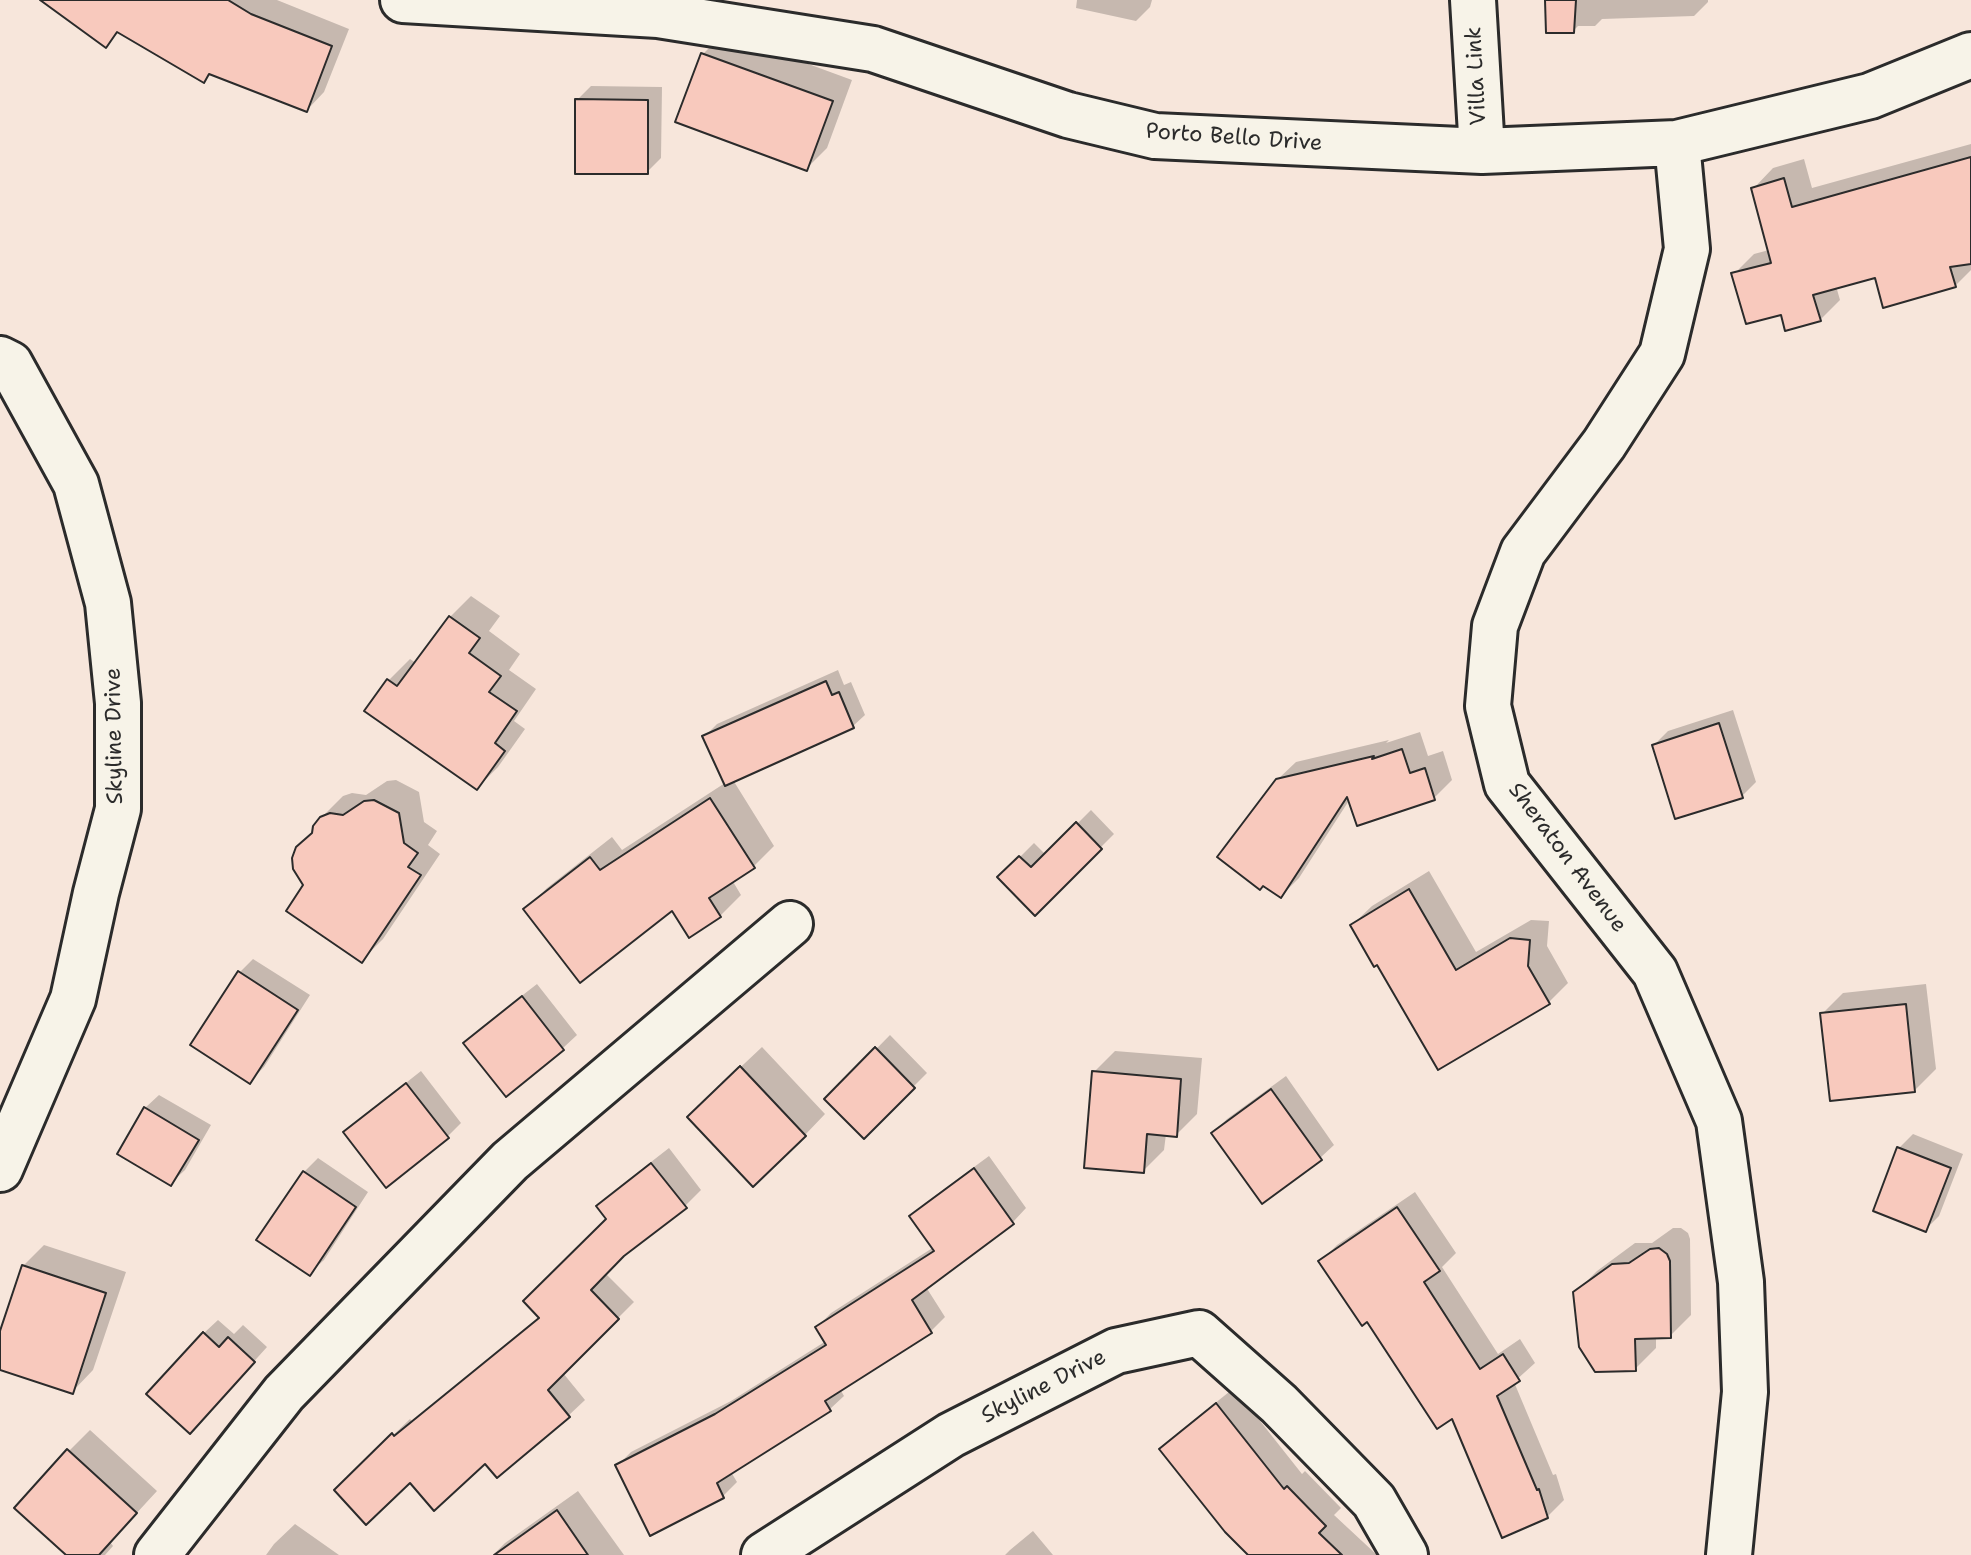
<!DOCTYPE html>
<html>
<head>
<meta charset="utf-8">
<style>
	body { margin:0 }
	canvas { display:block; background:#f7e6db }
</style>
</head>
<body>
<canvas width="1971" height="1555"></canvas>
<script>
const c = document.querySelector('canvas').getContext('2d');
c.lineJoin = 'round';
function fill(path, color) { c.fillStyle = color; c.fill(path, 'evenodd'); }
const toPath = rows => new Path2D(rows.map(r => 'M' + r).join(''));
function trace(path, color, width, dash) { c.strokeStyle = color; c.lineWidth = width; c.lineCap = dash ? 'butt' : 'round'; c.setLineDash(dash || []); c.stroke(path); }
function label(font, color, halo, rows, align = 'center') {
  c.font = font + ' "Shantell Sans",sans-serif'; c.lineWidth = 8; c.setLineDash([]); c.textBaseline = 'middle'; c.strokeStyle = halo; c.fillStyle = color; for (const [text, x, y, turn = 0] of rows) {
    c.save(); c.translate(x, y); c.rotate((+turn || 0) * Math.PI / 180); c.textAlign = isNaN(turn) ? turn : align; if (halo) c.strokeText(text, 0, 0); c.fillText(text, 0, 0); c.restore();
  }
}
fill(toPath([
	[44,0,277,0,349,29,324,92,307,110,211,73,204,80,120,31,106,45],
	[1077,0,1152,0,1150,7,1136,21,1076,8],
	[1547,0,1708,0,1708,2,1694,16,1602,19,1595,26,1578,26,1573,31],
	[724,33,852,80,827,148,806,169,678,121,703,54],
	[591,86,662,87,661,158,647,172,577,100],
	[1971,144,1971,270,1955,286,1876,275,1836,286,1840,300,1820,320,1782,312,1734,274,1754,254,1769,250,1753,189,1773,168,1804,159,1812,188],
	[471,596,500,616,489,631,520,654,509,670,536,689,514,721,525,729,498,767,477,788,367,711,389,680,410,659,416,663,450,617],
	[838,670,844,685,851,682,865,715,853,726,733,780,774,846,753,867,732,880,741,895,720,916,673,908,526,909,547,888,612,837,622,850,725,783,705,736,717,724],
	[1733,710,1756,782,1742,796,1654,745,1668,731],
	[1420,732,1428,756,1443,751,1452,780,1434,798,1350,799,1299,878,1281,896,1277,780,1296,762,1389,740,1386,743],
	[396,780,419,792,424,822,437,831,428,845,440,854,383,939,362,960,306,885,314,832,321,818,343,796,352,793,366,795,387,781],
	[1091,810,1114,834,1035,913,1000,877,1034,843,1046,855],
	[1429,871,1476,952,1531,920,1549,921,1547,946,1568,983,1549,1002,1439,1067,1378,963,1352,925,1372,906],
	[253,959,310,995,264,1067,250,1081,239,973],
	[537,984,577,1035,563,1048,466,1043,479,1029],
	[1926,984,1936,1069,1915,1090,1822,1014,1843,993],
	[890,1035,927,1073,864,1136,827,1099],
	[762,1047,825,1114,805,1135,710,1096],
	[1115,1051,1202,1058,1197,1114,1176,1135,1166,1134,1164,1150,1143,1171,1094,1072],
	[421,1071,461,1123,447,1137,346,1132,360,1119],
	[1286,1076,1334,1145,1320,1158,1213,1133,1227,1119],
	[159,1095,211,1125,185,1170,171,1183,145,1108],
	[1913,1134,1963,1154,1939,1216,1926,1229,1899,1148],
	[669,1148,701,1190,685,1206,623,1255,605,1273,634,1302,563,1373,585,1400,568,1416,486,1461,410,1480,336,1490,410,1419,412,1421,540,1316,609,1219,599,1206,615,1190],
	[989,1156,1026,1208,1013,1222,926,1287,945,1317,931,1331,840,1389,844,1396,830,1409,731,1472,737,1482,723,1496,617,1466,631,1452,731,1401,826,1341,817,1327,831,1313,934,1247,912,1217,925,1203],
	[318,1158,368,1192,324,1260,310,1273,259,1239,304,1172],
	[1415,1192,1456,1253,1442,1267,1498,1354,1520,1339,1535,1363,1514,1382,1553,1475,1556,1474,1564,1500,1547,1517,1453,1416,1368,1319,1321,1261,1337,1245],
	[1673,1228,1681,1228,1688,1233,1690,1239,1691,1315,1670,1336,1656,1336,1656,1348,1635,1369,1575,1293,1597,1271,1635,1243,1652,1243],
	[44,1245,126,1272,93,1370,72,1392,0,1368,0,1337,23,1266],
	[218,1320,234,1334,243,1325,267,1347,203,1418,204,1333],
	[1234,1388,1302,1474,1305,1471,1341,1508,1334,1515,1377,1555,1250,1555,1162,1449,1179,1432],
	[90,1430,157,1491,110,1542,113,1546,105,1555,64,1555,66,1553,69,1451],
	[578,1491,624,1555,493,1555,505,1543],
	[295,1524,339,1555,266,1555,274,1544],
	[1033,1531,1053,1555,1005,1555,1010,1550]
]), '#0003');
const building = toPath([
	[40,0,228,0,251,14,332,46,307,112,209,74,204,83,117,32,106,48,40,0],
	[1545,0,1576,0,1574,33,1546,33,1545,0],
	[701,53,833,101,807,171,675,122,701,53],
	[575,99,648,100,648,174,575,174,575,99],
	[1971,157,1971,264,1950,267,1956,287,1883,308,1875,278,1813,295,1821,321,1785,331,1781,315,1746,324,1731,273,1771,263,1751,188,1784,178,1792,207,1971,157],
	[449,616,480,638,469,653,501,676,489,692,517,711,495,743,505,751,477,790,364,711,387,679,397,686,449,616],
	[826,681,832,695,839,692,854,728,725,786,702,736,826,681],
	[1719,723,1743,798,1675,819,1652,745,1719,723],
	[1402,749,1410,773,1425,768,1435,800,1357,826,1347,797,1281,898,1263,886,1260,890,1217,857,1276,779,1374,756,1372,759,1402,749],
	[710,798,755,868,709,898,721,917,689,938,672,911,580,983,523,909,590,857,600,870,710,798],
	[374,800,399,813,404,843,418,853,408,867,421,875,362,963,286,911,303,885,293,869,292,858,296,847,312,833,313,826,320,817,330,813,343,815,364,801,374,800],
	[1076,822,1102,849,1035,916,997,877,1019,856,1031,867,1076,822],
	[1409,889,1456,970,1510,938,1530,940,1528,966,1550,1004,1438,1070,1377,965,1374,967,1350,925,1409,889],
	[238,971,298,1010,250,1084,190,1045,238,971],
	[522,996,564,1050,506,1097,463,1043,522,996],
	[1906,1004,1915,1092,1830,1101,1820,1013,1906,1004],
	[875,1047,915,1088,864,1139,824,1099,875,1047],
	[740,1066,806,1136,753,1187,687,1117,740,1066],
	[1092,1071,1181,1079,1177,1137,1147,1134,1144,1173,1084,1168,1092,1071],
	[406,1083,449,1138,386,1188,343,1132,406,1083],
	[1271,1089,1322,1160,1262,1204,1211,1133,1271,1089],
	[144,1107,199,1140,171,1186,117,1154,144,1107],
	[1897,1147,1951,1168,1926,1232,1873,1211,1897,1147],
	[651,1163,687,1208,624,1256,591,1290,619,1319,548,1390,570,1417,497,1478,485,1464,434,1511,410,1483,366,1525,334,1490,392,1433,394,1436,539,1318,523,1301,606,1219,596,1206,651,1163],
	[974,1168,1014,1224,912,1300,932,1333,825,1401,831,1411,717,1483,724,1498,650,1536,615,1465,715,1414,826,1345,815,1327,934,1251,909,1216,974,1168],
	[303,1171,356,1207,310,1276,256,1240,303,1171],
	[1397,1207,1440,1271,1424,1282,1480,1369,1503,1354,1520,1381,1497,1396,1537,1490,1539,1489,1548,1518,1502,1538,1452,1419,1437,1429,1367,1322,1362,1326,1318,1261,1397,1207],
	[1659,1248,1667,1254,1670,1261,1671,1338,1635,1339,1636,1371,1595,1372,1579,1347,1573,1292,1612,1264,1629,1263,1650,1249,1659,1248],
	[22,1265,106,1293,73,1394,0,1370,0,1331,22,1265],
	[203,1332,219,1347,228,1337,255,1362,190,1434,146,1394,203,1332],
	[1216,1403,1284,1489,1287,1486,1326,1526,1319,1533,1342,1555,1248,1555,1225,1532,1159,1449,1216,1403],
	[67,1449,137,1513,99,1555,66,1555,14,1508,67,1449],
	[557,1510,588,1555,494,1555,557,1510]
]);
fill(building, '#f8c9bd');
trace(building, '#2b2b2b', 2);
const minor = toPath([
	[403,0,658,15,873,49,1068,115,1155,136,1482,151,1677,143,1870,96,1971,55],
	[1473,0,1482,151],
	[1677,143,1687,249,1662,354,1604,444,1523,552,1495,626,1488,706,1507,784,1655,972,1719,1121,1741,1282,1745,1392,1729,1555],
	[0,359,10,364,76,484,108,603,118,703,118,809,96,893,73,999,0,1169],
	[157,1555,284,1393,510,1161,790,924],
	[764,1555,951,1435,1116,1351,1199,1333,1279,1404,1374,1501,1405,1555]
]);
trace(minor, '#2b2b2b', 50);
trace(minor, '#f7f3e8', 44);
label('22px', '#2b2b2b', '#f7f3e8', [
	["Villa Link",1477,76,-93],
	["Porto Bello Drive",1234,138,4],
	["Skyline Drive",115,736,-91],
	["Sheraton Avenue",1567,858,53],
	["Skyline Drive",1044,1387,-27]
]);
</script>
</body>
</html>
